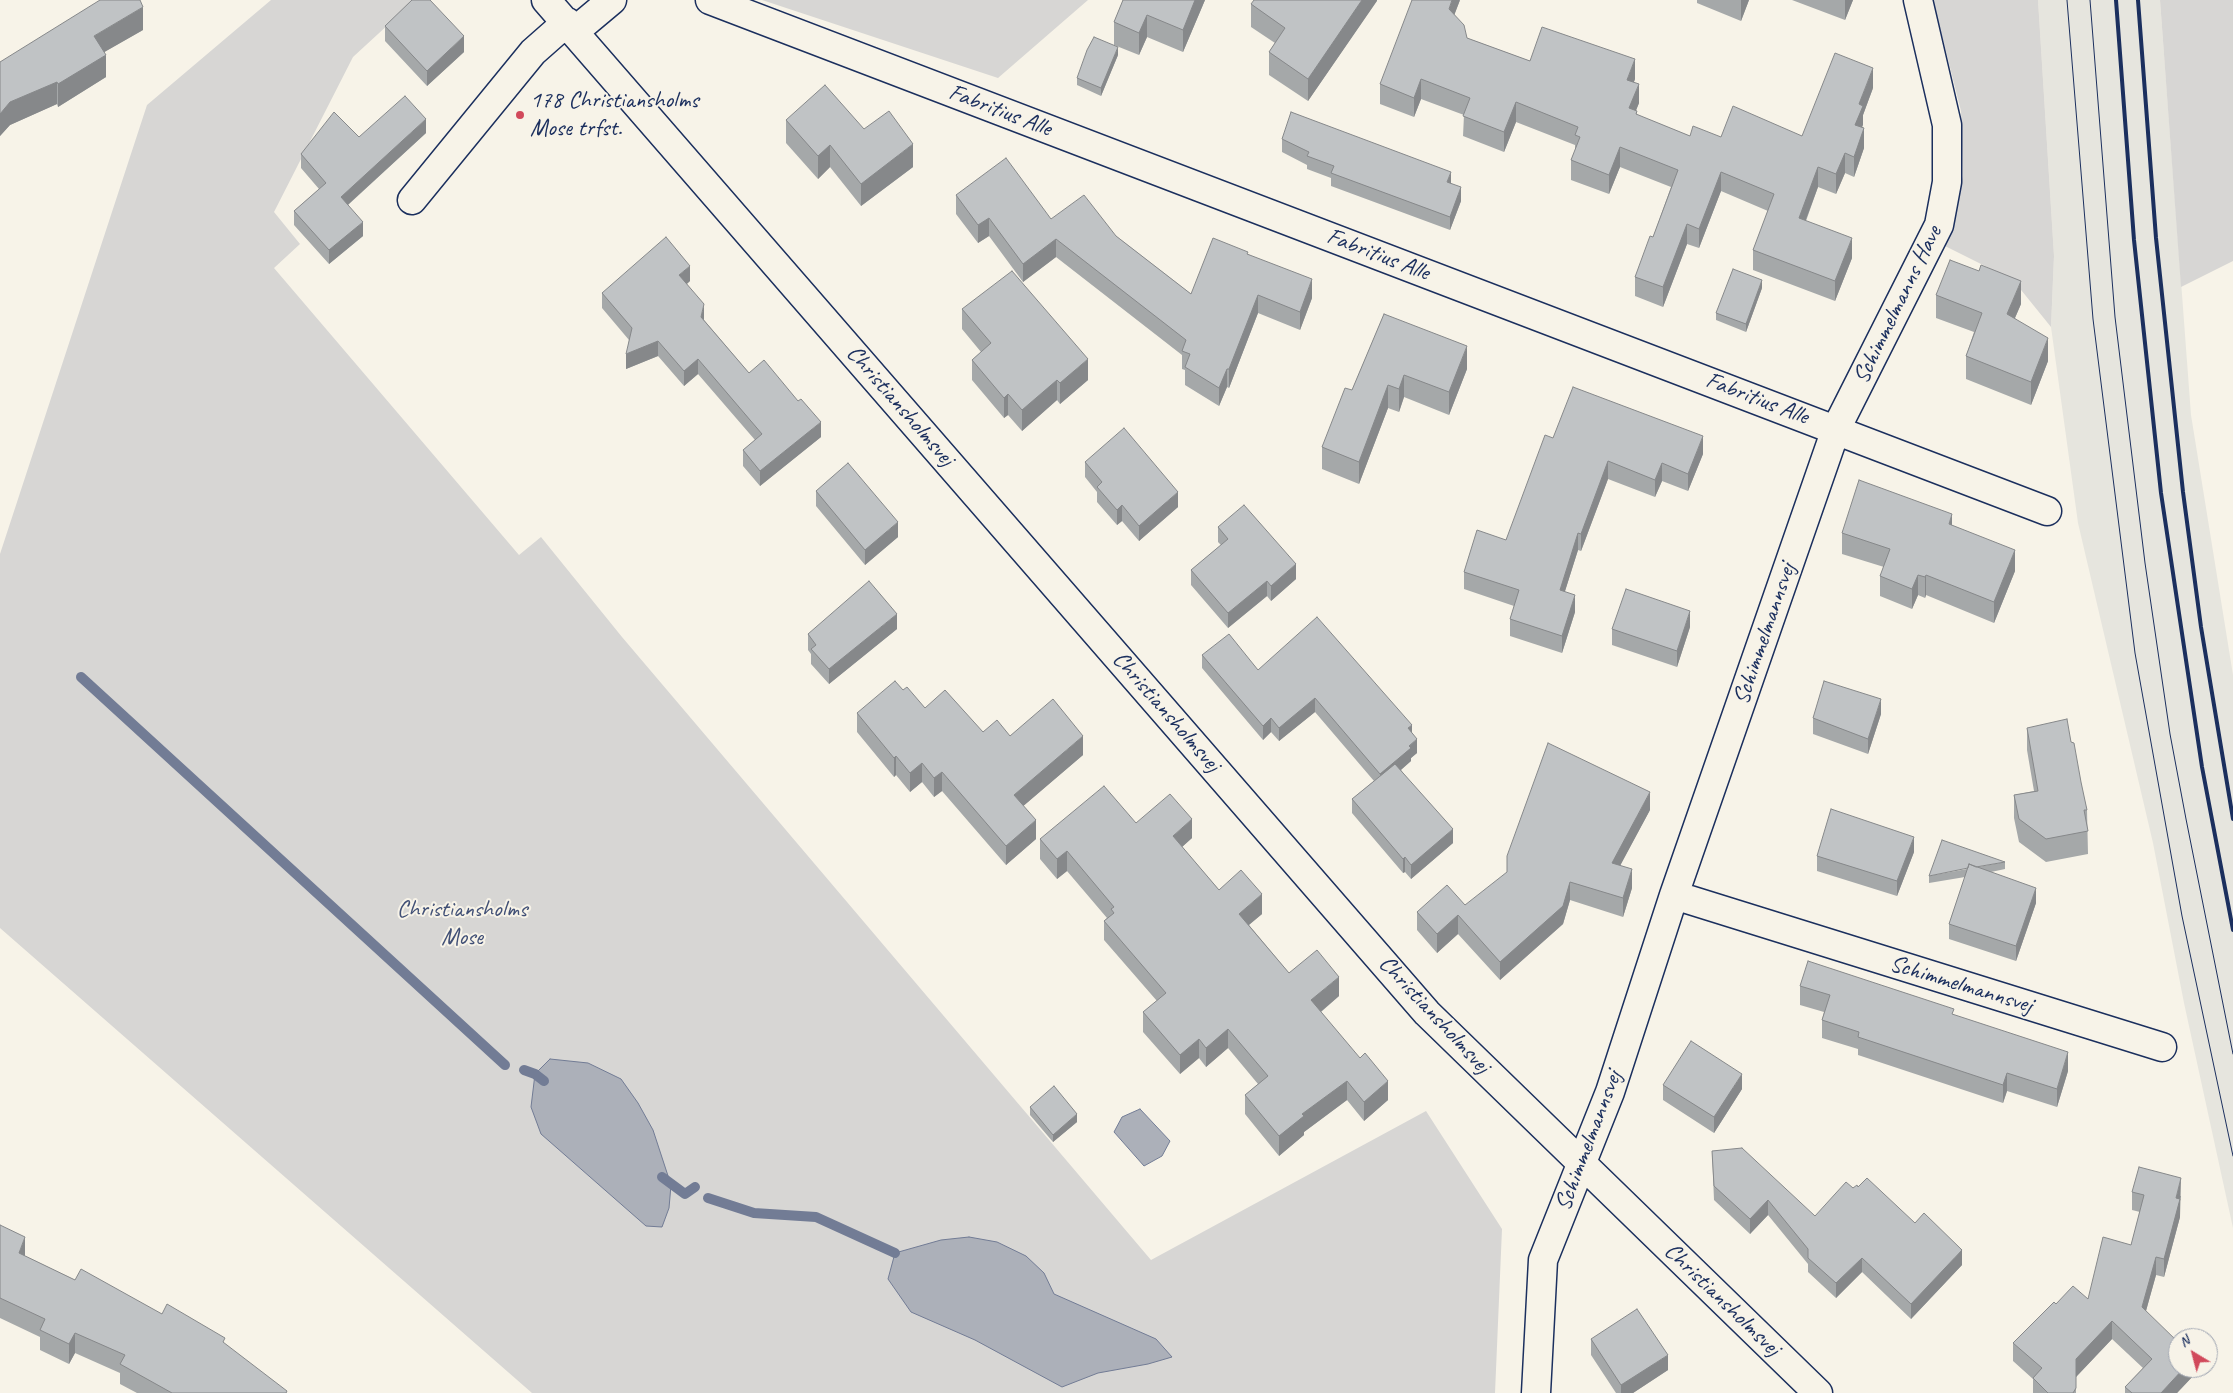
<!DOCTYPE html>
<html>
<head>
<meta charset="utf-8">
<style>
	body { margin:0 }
	#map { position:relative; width:2233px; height:1393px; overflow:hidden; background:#f7f3e8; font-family:Caveat,sans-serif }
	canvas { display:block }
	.north { position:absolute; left:2168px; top:1328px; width:50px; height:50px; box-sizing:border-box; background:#f7f3e8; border:1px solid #9fa5b1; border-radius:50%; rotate:323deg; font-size:14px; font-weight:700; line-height:20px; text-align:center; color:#1b2f5e }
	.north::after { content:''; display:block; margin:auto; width:18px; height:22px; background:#d1495b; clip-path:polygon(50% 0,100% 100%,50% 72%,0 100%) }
</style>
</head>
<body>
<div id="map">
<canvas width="2233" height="1393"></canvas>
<div class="north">N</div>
</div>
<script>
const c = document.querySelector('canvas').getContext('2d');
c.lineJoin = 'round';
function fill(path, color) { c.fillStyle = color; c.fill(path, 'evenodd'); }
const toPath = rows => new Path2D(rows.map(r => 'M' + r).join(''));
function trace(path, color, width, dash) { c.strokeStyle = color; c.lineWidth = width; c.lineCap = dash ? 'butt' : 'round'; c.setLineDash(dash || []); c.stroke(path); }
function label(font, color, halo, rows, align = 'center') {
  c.font = font + ' Caveat,sans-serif'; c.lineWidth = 4; c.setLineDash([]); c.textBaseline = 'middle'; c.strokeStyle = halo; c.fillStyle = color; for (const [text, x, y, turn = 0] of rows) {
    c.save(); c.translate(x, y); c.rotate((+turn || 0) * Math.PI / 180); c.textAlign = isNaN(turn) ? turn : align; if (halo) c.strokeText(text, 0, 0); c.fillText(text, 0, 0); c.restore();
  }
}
fill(toPath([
	[2038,0,2160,0,2191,415,2233,675,2233,1228,2184,1003,2153,843,2078,523,2051,327,2054,256]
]), '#e6e5de');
fill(toPath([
	[271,0,415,0,353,57,274,212,300,244,274,268,519,555,541,537,622,637,1151,1260,1426,1111,1502,1229,1495,1393,532,1393,0,928,0,554,147,105],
	[762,0,1088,0,998,78],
	[1933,0,2038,0,2054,256,2051,327,2013,280,1943,245,1963,176,1961,111],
	[2160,0,2233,0,2233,261,2181,287]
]), '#d7d6d4');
const water = toPath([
	[550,1059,588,1063,621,1079,638,1103,653,1130,671,1185,669,1208,662,1227,646,1226,541,1134,531,1107,535,1074,550,1059],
	[1140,1109,1170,1141,1162,1156,1144,1166,1114,1132,1122,1117,1140,1109],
	[969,1237,997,1242,1026,1256,1044,1273,1054,1294,1156,1339,1172,1357,1148,1364,1098,1373,1062,1387,975,1340,911,1312,888,1279,895,1253,941,1240,969,1237]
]);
fill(water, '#acb0b9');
trace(water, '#727c95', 1);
trace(toPath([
	[81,677,505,1065],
	[524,1070,535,1074,544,1081],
	[662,1177,685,1194,695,1187],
	[708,1198,754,1213,816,1217,895,1253]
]), '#727c95', 10);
const minor = toPath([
	[546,0,1427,1013,1818,1393],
	[710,0,2047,511],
	[575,31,612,0],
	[412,200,533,52,567,22],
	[1674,895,2162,1047],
	[1536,1393,1543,1260,1610,1092,1674,895,1836,429,1939,225,1947,182,1947,125,1918,0]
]);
trace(minor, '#1b2f5e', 31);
trace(minor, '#f7f3e8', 28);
trace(toPath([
	[2067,0,2093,319,2135,653,2182,916,2233,1156],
	[2090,0,2115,317,2145,563,2170,734,2186,819,2233,1054]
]), '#1b2f5e', 1);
trace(toPath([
	[2116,0,2134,240,2161,493,2202,767,2233,930],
	[2138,0,2156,238,2183,492,2201,627,2233,819]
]), '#1b2f5e', 4);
fill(toPath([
	[1123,0,1205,0,1183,52,1147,37,1139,55,1114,45,1114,22],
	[1377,0,1308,101,1269,75,1269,52,1275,43,1251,27,1251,4],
	[1460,0,1454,15,1467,38,1530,61,1635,79,1634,82,1639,103,1636,110,1637,115,1690,136,1721,137,1802,136,1873,88,1863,115,1862,127,1864,148,1854,177,1845,173,1836,194,1818,187,1806,221,1852,258,1835,301,1753,270,1753,250,1768,211,1721,191,1699,248,1687,244,1663,307,1635,296,1635,277,1653,237,1671,187,1620,167,1609,194,1571,180,1571,160,1575,151,1575,145,1516,122,1504,152,1463,136,1464,115,1421,99,1414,117,1380,104,1380,84],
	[1697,0,1749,0,1741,21,1697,3],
	[1792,0,1853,0,1845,20],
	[385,26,464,52,427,86,385,41],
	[143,30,104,52,106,77,58,107,57,104,10,125,0,136,0,62],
	[1118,55,1101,96,1077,85,1077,78],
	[786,120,864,129,913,167,861,206,830,167,818,179,786,143],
	[426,133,348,205,363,236,329,264,294,225,294,211,319,189,301,168,301,154,359,137],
	[1282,139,1451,183,1461,201,1450,230,1331,186,1331,178,1307,169,1307,165,1282,152],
	[956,195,1116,236,1191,294,1248,254,1312,298,1300,330,1258,313,1229,388,1227,387,1219,406,1185,385,1185,370,1182,369,1182,355,1056,257,1023,282,989,236,978,243,956,214],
	[690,281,687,284,704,320,749,373,821,437,760,486,743,466,743,450,755,440,698,374,684,386,658,356,626,369,629,340,602,308,602,293],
	[1762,288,1746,332,1716,320,1716,313],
	[1936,295,2021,304,2015,318,2048,361,2031,405,1966,379,1966,356,1974,332,1936,318],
	[962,309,1088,380,1060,404,1057,400,1022,431,1008,415,1004,418,972,380,972,360,981,352,962,329],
	[1384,314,1467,369,1449,415,1404,397,1399,412,1388,408,1359,484,1322,469,1322,447,1352,390],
	[1553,438,1703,454,1688,491,1662,481,1655,497,1608,479,1581,551,1578,550,1565,591,1575,612,1562,653,1510,636,1510,619,1514,606,1464,589,1464,572,1506,540],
	[1085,462,1178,507,1139,541,1122,521,1117,525,1097,502,1097,492,1085,477],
	[816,491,898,537,865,565,816,506],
	[1952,525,2015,571,1994,623,1926,595,1925,598,1918,595,1912,609,1880,596,1880,576,1884,567,1842,554,1842,533],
	[1218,527,1296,579,1271,601,1267,596,1228,628,1191,585,1191,570,1221,545,1218,542],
	[1690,627,1677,667,1612,645,1612,629],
	[897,629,829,684,811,664,811,654,808,650,808,634],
	[1202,655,1258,670,1412,733,1417,753,1411,758,1411,761,1401,770,1453,843,1411,879,1405,872,1403,873,1352,813,1352,799,1374,781,1315,712,1279,741,1271,732,1263,740,1202,668],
	[903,690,925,708,983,732,1083,755,1023,806,1036,839,1006,865,942,791,934,797,922,782,910,792,896,775,894,777,857,732,857,713],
	[1881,714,1868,754,1813,734,1813,718],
	[2027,728,2071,742,2087,810,2088,854,2046,862,2019,842,2014,818,2014,795,2034,791,2027,750],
	[1650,810,1620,865,1632,888,1623,917,1570,900,1563,924,1500,980,1458,934,1437,953,1417,930,1417,912,1465,905],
	[1136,823,1192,838,1182,847,1219,890,1262,914,1249,925,1289,973,1339,996,1321,1012,1388,1100,1364,1121,1347,1100,1304,1132,1304,1135,1279,1156,1245,1114,1245,1095,1258,1084,1228,1048,1206,1067,1199,1058,1180,1074,1143,1032,1143,1012,1157,1001,1104,940,1104,921,1107,918,1067,871,1057,879,1040,859,1040,839],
	[1914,852,1897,896,1817,871,1817,856],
	[2005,862,2005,869,1991,872,2036,903,2016,961,1949,939,1949,924,1965,877,1929,883,1929,876],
	[1800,986,1954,1015,2068,1071,2057,1107,2007,1091,2003,1103,1858,1055,1858,1049,1822,1038,1822,1020,1824,1012,1800,1005],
	[1663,1085,1742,1089,1714,1133,1663,1100],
	[1030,1107,1077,1122,1053,1142,1030,1115],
	[1712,1151,1815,1216,1853,1188,1858,1187,1915,1223,1962,1265,1911,1319,1862,1272,1836,1298,1808,1272,1808,1264,1768,1215,1750,1234,1714,1200],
	[2132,1192,2181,1196,2180,1201,2180,1217,2164,1277,2156,1275,2146,1311,2194,1368,2194,1375,2177,1393,2125,1393,2125,1387,2143,1368,2112,1339,2076,1377,2076,1393,2033,1393,2033,1379,2013,1361,2013,1343,2056,1304,2088,1299,2131,1245,2140,1212,2132,1210],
	[0,1225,25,1256,75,1280,162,1314,225,1344,287,1393,137,1393,120,1384,120,1373,75,1353,69,1364,40,1350,40,1337,0,1318],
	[1591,1339,1668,1370,1633,1393,1616,1393,1591,1355]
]), '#a5a8a9');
fill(toPath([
	[1195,0,1205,0,1183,52,1183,30],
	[1362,0,1377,0,1377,1,1308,101,1308,79],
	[1452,0,1460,0,1449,29,1449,9],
	[1741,0,1749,0,1741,21],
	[1845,0,1853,0,1845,20],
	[143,7,143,30,94,58,94,36],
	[1147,15,1147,37,1139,55,1139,33],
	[464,36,464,52,427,86,427,71],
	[1118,47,1118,55,1101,96,1101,88],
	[106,55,106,77,58,107,58,84],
	[1635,59,1635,79,1627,99,1627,80],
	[1873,68,1873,88,1863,115,1863,125,1855,145,1855,125,1859,104],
	[1421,79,1421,99,1414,117,1414,98],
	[57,82,57,104,10,125,0,136,0,114,10,102],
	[1639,84,1639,103,1629,128,1629,108],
	[1516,102,1516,122,1504,152,1504,132],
	[426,119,426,133,341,211,341,197],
	[1864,128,1864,148,1854,177,1854,157],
	[913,144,913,167,861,206,861,184],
	[830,145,830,167,818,179,818,156],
	[1620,147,1620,167,1609,194,1609,175],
	[1845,153,1845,173,1836,194,1836,174],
	[1818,167,1818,187,1799,238,1799,218],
	[1451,172,1451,186,1447,182],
	[1721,172,1721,191,1699,248,1699,229],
	[1461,187,1461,201,1450,230,1450,217],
	[989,218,989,236,978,243,978,225],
	[363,222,363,236,329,264,329,250],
	[1687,224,1687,244,1663,307,1663,287],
	[1852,238,1852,258,1835,301,1835,281],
	[1056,239,1056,257,1023,282,1023,264],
	[690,266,690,281,679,290,679,275],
	[1312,279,1312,298,1300,330,1300,312],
	[1762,280,1762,288,1746,332,1746,324],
	[2021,281,2021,304,2007,336,2007,314],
	[1258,295,1258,313,1229,388,1229,369],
	[704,304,704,319,701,332,701,317],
	[2048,338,2048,361,2031,405,2031,382],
	[658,341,658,356,626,369,626,354],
	[1467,346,1467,369,1449,415,1449,392],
	[698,359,698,374,684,386,684,371],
	[1088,359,1088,380,1060,404,1060,383],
	[1227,369,1227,387,1219,406,1219,388],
	[1404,375,1404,397,1399,412,1399,389],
	[1057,380,1057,400,1022,431,1022,410],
	[1388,385,1388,408,1359,484,1359,462],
	[1008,394,1008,415,1004,418,1004,398],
	[821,422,821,437,760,486,760,471],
	[1703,436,1703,454,1688,491,1688,474],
	[1608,461,1608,479,1581,551,1581,534],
	[1662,463,1662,481,1655,497,1655,480],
	[1178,492,1178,507,1139,541,1139,526],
	[1122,505,1122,521,1117,525,1117,510],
	[1952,514,1952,534,1949,524],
	[898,522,898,537,865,565,865,550],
	[1578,533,1578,550,1560,607,1560,590],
	[2015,550,2015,571,1994,623,1994,602],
	[1296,564,1296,579,1271,601,1271,586],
	[1918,575,1918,595,1912,609,1912,589],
	[1926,575,1926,595,1925,598,1925,577],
	[1267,581,1267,596,1228,628,1228,613],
	[1575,595,1575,612,1562,653,1562,636],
	[1690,611,1690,627,1677,667,1677,651],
	[897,614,897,629,829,684,829,669],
	[1315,698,1315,712,1279,741,1279,728],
	[1881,699,1881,714,1868,754,1868,739],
	[1271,718,1271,732,1263,740,1263,726],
	[1412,725,1412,739,1408,728],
	[1083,736,1083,755,1014,814,1014,795],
	[1417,739,1417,753,1411,758,1411,761,1380,788,1380,774],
	[896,756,896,775,894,777,894,758],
	[922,763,922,782,910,792,910,773],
	[942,772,942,791,934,797,934,778],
	[1650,792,1650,810,1612,881,1612,863],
	[1192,819,1192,838,1173,855,1173,836],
	[1036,820,1036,839,1006,865,1006,846],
	[1453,829,1453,843,1411,879,1411,865],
	[1914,837,1914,852,1897,896,1897,881],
	[1067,851,1067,871,1057,879,1057,859],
	[1405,857,1405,872,1403,873,1403,859],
	[1632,869,1632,888,1623,917,1623,898],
	[1570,882,1570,900,1563,924,1500,980,1500,962],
	[2036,888,2036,903,2016,961,2016,946],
	[1262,894,1262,914,1239,933,1239,914],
	[1458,915,1458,934,1437,953,1437,934],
	[1339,977,1339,996,1311,1020,1311,1000],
	[1228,1029,1228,1048,1206,1067,1206,1048],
	[1199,1039,1199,1058,1180,1074,1180,1055],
	[2068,1052,2068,1071,2057,1107,2057,1089],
	[2007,1073,2007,1091,2003,1103,2003,1085],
	[1742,1074,1742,1089,1714,1133,1714,1117],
	[1347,1081,1347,1100,1304,1132,1304,1135,1279,1156,1279,1136,1302,1114],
	[1388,1081,1388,1100,1364,1121,1364,1102],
	[1077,1114,1077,1122,1053,1142,1053,1135],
	[2181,1178,2180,1217,2164,1277,2164,1259,2176,1198],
	[1768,1200,1768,1215,1750,1234,1750,1219],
	[25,1237,25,1258,19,1253],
	[1962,1250,1962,1265,1911,1319,1911,1304],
	[2156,1257,2156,1275,2142,1325,2142,1307],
	[1862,1258,1862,1272,1836,1298,1836,1283],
	[2112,1321,2112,1339,2076,1377,2076,1359],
	[75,1333,75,1353,69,1364,69,1344],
	[1668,1355,1668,1370,1633,1393,1621,1393,1621,1385],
	[2184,1368,2194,1368,2194,1375,2177,1393,2161,1393]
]), '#86888a');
const building = toPath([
	[100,0,140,0,143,7,94,36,106,55,58,84,57,82,10,102,0,114,0,62,100,0],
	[412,0,430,0,464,36,427,71,385,26,412,0],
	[1123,0,1195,0,1183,30,1147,15,1139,33,1114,22,1123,0],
	[1254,0,1362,0,1308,79,1269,52,1285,28,1251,4,1254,0],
	[1412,0,1452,0,1449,9,1464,25,1467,38,1530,61,1542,27,1635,59,1627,80,1639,84,1629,108,1637,111,1636,114,1690,136,1693,126,1721,137,1733,106,1802,136,1835,53,1873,68,1859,104,1863,106,1855,125,1864,128,1854,157,1845,153,1836,174,1818,167,1799,218,1852,238,1835,281,1753,250,1774,194,1721,172,1699,229,1687,224,1663,287,1635,277,1650,236,1653,237,1678,170,1620,147,1609,175,1571,160,1580,137,1575,135,1578,127,1516,102,1504,132,1463,116,1470,98,1421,79,1414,98,1380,84,1412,0],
	[1094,37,1118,47,1101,88,1077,78,1087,50,1094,37],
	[825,85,864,129,889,111,913,144,861,184,830,145,818,156,786,120,825,85],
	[405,96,426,119,341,197,363,222,329,250,294,211,326,183,301,154,334,112,359,137,405,96],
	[1291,112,1451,172,1447,182,1461,187,1450,217,1331,173,1334,166,1307,156,1309,152,1282,139,1291,112],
	[1006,158,1051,219,1084,195,1116,236,1191,294,1213,238,1248,252,1247,254,1312,279,1300,312,1258,295,1229,369,1227,369,1219,388,1185,367,1190,354,1182,351,1186,340,1056,239,1023,264,989,218,978,225,956,195,1006,158],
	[666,237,690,266,679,275,704,304,701,317,749,373,764,360,798,401,801,399,821,422,760,471,743,450,762,434,698,359,684,371,658,341,626,354,632,328,602,293,666,237],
	[1950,260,1979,271,1981,265,2021,281,2007,314,2048,338,2031,382,1966,356,1982,313,1936,295,1950,260],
	[1733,269,1762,280,1746,324,1716,313,1733,269],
	[1012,271,1088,359,1060,383,1057,380,1022,410,1008,394,1004,398,972,360,991,343,962,309,1012,271],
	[1384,314,1467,346,1449,392,1404,375,1399,389,1388,385,1359,462,1322,447,1345,388,1352,390,1384,314],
	[1573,387,1703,436,1688,474,1662,463,1655,480,1608,461,1581,534,1578,533,1560,590,1575,595,1562,636,1510,619,1519,590,1464,572,1477,530,1506,540,1545,435,1553,438,1573,387],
	[1124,428,1178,492,1139,526,1122,505,1117,510,1097,487,1102,482,1085,462,1124,428],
	[848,463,898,522,865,550,816,491,848,463],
	[1859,480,1952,514,1949,524,2015,550,1994,602,1926,575,1925,577,1918,575,1912,589,1880,576,1890,549,1842,533,1859,480],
	[1244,505,1296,564,1271,586,1267,581,1228,613,1191,570,1228,539,1218,527,1244,505],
	[869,581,897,614,829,669,811,649,816,645,808,634,869,581],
	[1626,589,1690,611,1677,651,1612,629,1626,589],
	[1317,617,1412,725,1408,728,1417,739,1409,746,1411,748,1380,774,1315,698,1279,728,1271,718,1263,726,1202,655,1229,634,1258,670,1317,617],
	[895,681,903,690,907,687,925,708,945,690,983,732,997,720,1010,736,1053,699,1083,736,1014,795,1036,820,1006,846,942,772,934,778,922,763,910,773,896,756,894,758,857,713,895,681],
	[1824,681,1881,699,1868,739,1813,718,1824,681],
	[2067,719,2071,742,2074,743,2081,782,2087,810,2084,810,2088,831,2046,839,2019,819,2014,795,2038,791,2027,728,2067,719],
	[1548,743,1650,792,1612,863,1632,869,1623,898,1570,882,1563,906,1500,962,1458,915,1437,934,1417,912,1447,885,1465,905,1507,872,1507,856,1548,743],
	[1395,764,1453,829,1411,865,1405,857,1403,859,1352,799,1395,764],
	[1104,786,1136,823,1170,794,1192,819,1173,836,1219,890,1241,870,1262,894,1239,914,1289,973,1317,950,1339,977,1311,1000,1360,1058,1365,1053,1388,1081,1364,1102,1347,1081,1302,1114,1304,1116,1279,1136,1245,1095,1268,1076,1228,1029,1206,1048,1199,1039,1180,1055,1143,1012,1166,993,1104,921,1114,913,1111,909,1114,907,1067,851,1057,859,1040,839,1104,786],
	[1831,809,1914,837,1897,881,1817,856,1831,809],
	[1942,840,2005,862,1976,867,1969,864,1968,868,1929,876,1942,840],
	[1969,864,2036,888,2016,946,1949,924,1969,864],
	[1808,961,1954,1009,1952,1014,2068,1052,2057,1089,2007,1073,2003,1085,1858,1037,1859,1032,1822,1020,1830,995,1800,986,1808,961],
	[1691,1041,1742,1074,1714,1117,1663,1085,1691,1041],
	[1054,1086,1077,1114,1053,1135,1030,1107,1054,1086],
	[1742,1148,1815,1216,1846,1182,1853,1188,1857,1185,1858,1187,1867,1178,1915,1223,1924,1213,1962,1250,1911,1304,1862,1258,1836,1283,1808,1258,1808,1249,1768,1200,1750,1219,1714,1186,1712,1151,1742,1148],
	[2139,1167,2181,1178,2176,1198,2180,1199,2164,1259,2156,1257,2142,1307,2178,1342,2178,1368,2184,1368,2161,1393,2132,1393,2125,1387,2152,1359,2112,1321,2076,1359,2076,1388,2073,1393,2048,1393,2033,1378,2042,1368,2013,1343,2054,1302,2056,1304,2073,1286,2088,1299,2103,1237,2131,1245,2144,1195,2132,1192,2139,1167],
	[0,1225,25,1237,19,1253,75,1280,81,1269,162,1314,167,1304,225,1338,223,1342,287,1391,286,1393,172,1393,120,1364,125,1355,75,1333,69,1344,40,1330,45,1319,0,1298,0,1225],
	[1637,1309,1668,1355,1621,1385,1591,1339,1637,1309]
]);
fill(building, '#c0c3c5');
trace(building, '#86888a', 1);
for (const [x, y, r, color] of [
	[520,115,5,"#d1495b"]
]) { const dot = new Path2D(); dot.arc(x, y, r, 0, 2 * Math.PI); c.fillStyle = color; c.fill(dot); trace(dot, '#f7f3e8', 2); }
label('24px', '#1b2f5e', '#f7f3e8', [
	["178 Christiansholms",530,101],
	["Mose trfst.",530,129]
], 'left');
label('24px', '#1b2f5e', '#f7f3e8', [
	["Fabritius Alle",1000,111,21],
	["Fabritius Alle",1378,255,21],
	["Schimmelmanns Have",1898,305,-64],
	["Fabritius Alle",1757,399,21],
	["Christiansholmsvej",900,406,49],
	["Schimmelmannsvej",1765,634,-71],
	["Christiansholmsvej",1166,712,49],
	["Schimmelmannsvej",1961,985,17],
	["Christiansholmsvej",1434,1015,47],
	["Schimmelmannsvej",1589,1141,-69],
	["Christiansholmsvej",1722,1300,44]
]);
label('24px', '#415076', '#f7f3e8', [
	["Christiansholms",462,910],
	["Mose",462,938]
]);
</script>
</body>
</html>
